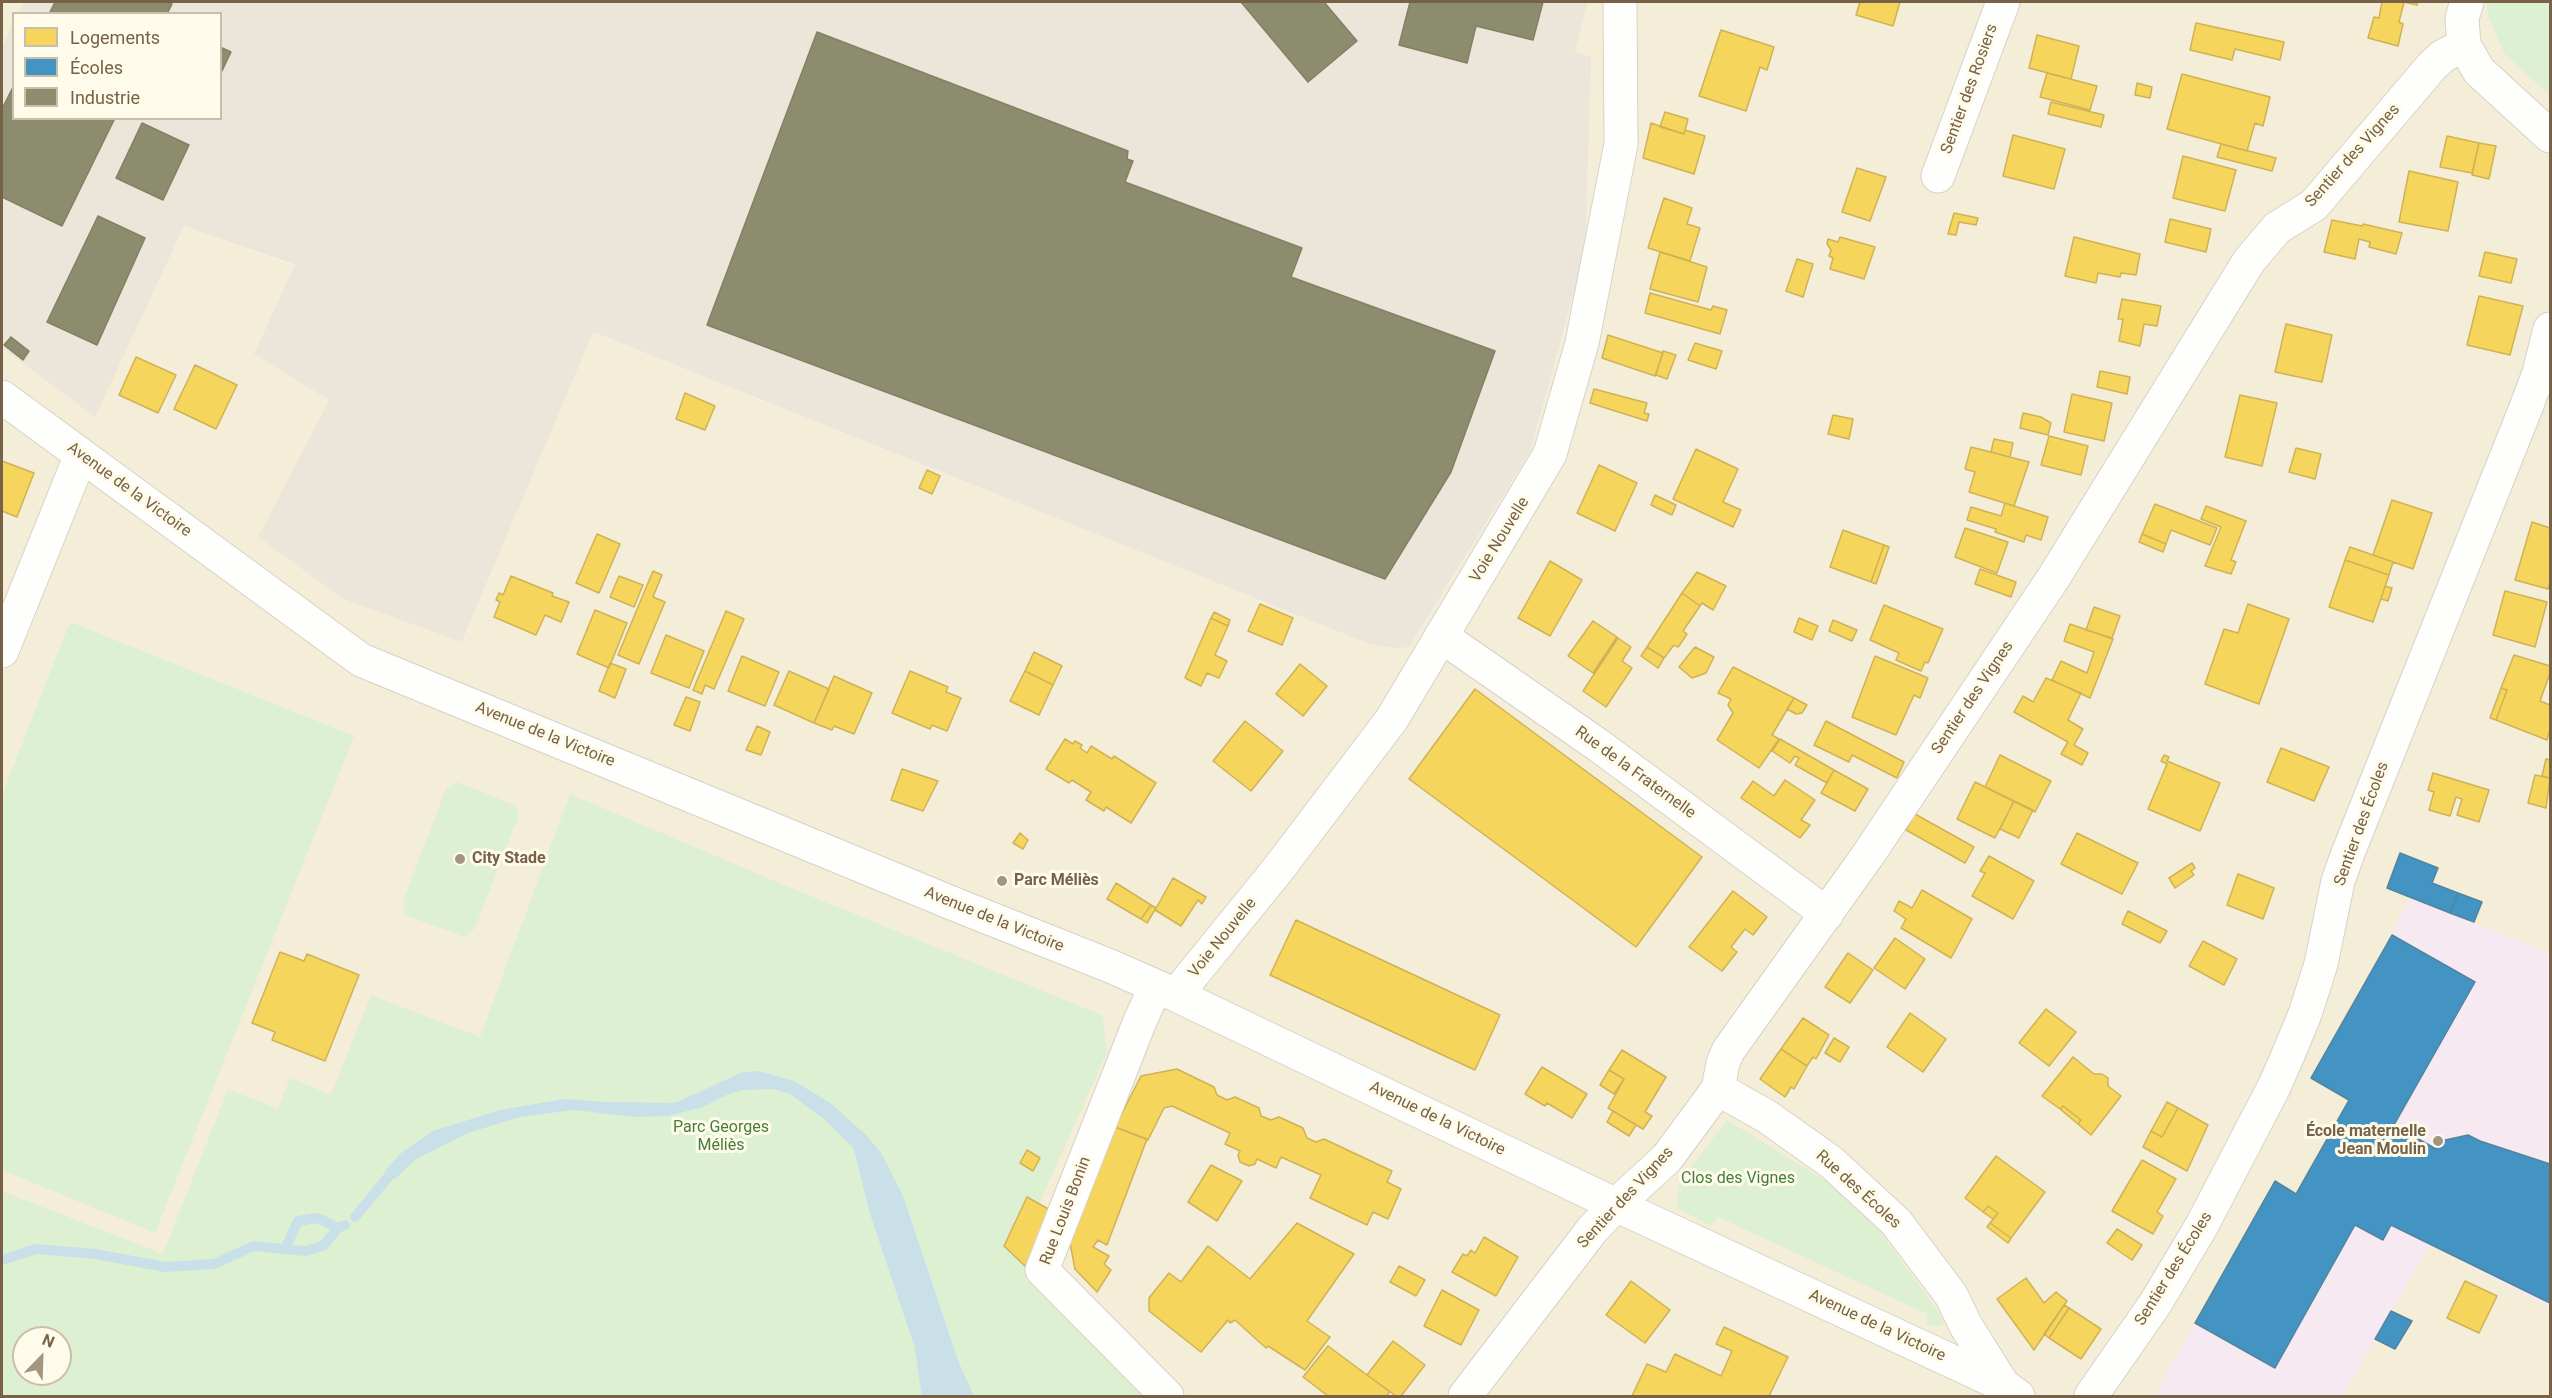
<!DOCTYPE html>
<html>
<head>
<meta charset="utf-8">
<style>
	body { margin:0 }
	#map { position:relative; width:2552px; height:1398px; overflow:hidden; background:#f8f5e8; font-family:Roboto,sans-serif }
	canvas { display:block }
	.frame { position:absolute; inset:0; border:3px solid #776247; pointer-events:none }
	.legend { position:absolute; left:12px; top:12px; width:210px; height:108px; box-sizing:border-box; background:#fffbea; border:2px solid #c9bea9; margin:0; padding:8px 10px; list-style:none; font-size:18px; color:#776247 }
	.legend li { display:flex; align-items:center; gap:12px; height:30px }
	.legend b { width:30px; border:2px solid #c9bea9 }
	.north { position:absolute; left:12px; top:1326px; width:60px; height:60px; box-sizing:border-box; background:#fffbea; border:2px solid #c9bea9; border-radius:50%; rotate:23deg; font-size:16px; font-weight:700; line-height:24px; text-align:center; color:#776247 }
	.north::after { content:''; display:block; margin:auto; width:21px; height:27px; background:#a4957f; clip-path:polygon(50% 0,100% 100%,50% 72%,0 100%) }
</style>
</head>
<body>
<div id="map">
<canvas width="2552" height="1398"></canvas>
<div class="frame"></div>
<ul class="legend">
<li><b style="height:16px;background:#f6d55c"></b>Logements</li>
<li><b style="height:16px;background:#4393c3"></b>Écoles</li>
<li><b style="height:16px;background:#8c8c6e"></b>Industrie</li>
</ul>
<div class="north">N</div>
</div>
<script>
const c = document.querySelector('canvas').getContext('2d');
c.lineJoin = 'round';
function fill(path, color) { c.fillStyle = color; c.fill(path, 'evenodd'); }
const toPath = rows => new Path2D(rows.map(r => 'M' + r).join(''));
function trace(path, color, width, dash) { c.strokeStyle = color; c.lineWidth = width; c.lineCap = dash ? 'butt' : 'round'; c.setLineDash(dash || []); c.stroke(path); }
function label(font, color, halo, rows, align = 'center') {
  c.font = font + ' Roboto,sans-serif'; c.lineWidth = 6; c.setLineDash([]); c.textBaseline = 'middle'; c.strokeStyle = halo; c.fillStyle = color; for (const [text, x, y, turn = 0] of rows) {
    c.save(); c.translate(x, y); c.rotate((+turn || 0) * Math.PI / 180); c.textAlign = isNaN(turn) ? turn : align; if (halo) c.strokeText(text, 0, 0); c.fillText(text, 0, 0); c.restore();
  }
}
fill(toPath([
	[2,2,24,2,18,13,14,14,13,23,2,47],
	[1588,2,2550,2,2550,1396,2,1396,2,348,94,416,184,226,295,266,329,400,258,537,343,599,463,641,592,332,1369,644,1409,647,1530,452,1585,253,1575,52],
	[24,1338,60,1338,60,1374,24,1374]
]), '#f4edd8');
fill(toPath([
	[24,2,1588,2,1575,52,1591,57,1585,253,1530,452,1409,647,1395,648,1369,644,593,332,462,642,343,599,258,537,329,400,254,354,295,265,184,226,95,417,2,348,2,47,13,23,14,118,220,118,220,14,18,13]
]), '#ebe6d9');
fill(toPath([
	[2410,897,2550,953,2550,1308,2430,1246,2342,1396,2154,1396,2275,1181,2296,1193,2349,1100,2311,1078,2392,935]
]), '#f7e9f2');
fill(toPath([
	[2487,2,2550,2,2550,96,2504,53,2488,16],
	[70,622,354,736,155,1233,2,1170,2,795],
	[457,782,517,806,518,817,475,928,465,937,405,915,403,901,446,789],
	[570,794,803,893,1102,1015,1107,1052,1039,1204,1027,1197,1004,1246,1025,1266,1031,1277,1149,1396,2,1396,2,1191,163,1254,228,1089,278,1109,290,1078,331,1095,371,995,480,1037],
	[24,1338,60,1338,60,1374,24,1374],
	[1727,1120,1834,1186,1878,1229,1938,1311,1944,1325,1927,1326,1927,1314,1718,1217,1711,1226,1677,1208,1679,1183]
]), '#def0d2');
fill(toPath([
	[759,1071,794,1081,829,1102,866,1135,881,1153,903,1196,959,1363,974,1396,922,1396,914,1345,869,1211,854,1149,825,1120,790,1094,773,1089,743,1090,729,1094,703,1107,668,1116,634,1117,574,1110,520,1117,468,1133,416,1159,395,1179,388,1177,385,1171,401,1153,433,1131,500,1110,564,1099,609,1102,675,1103,743,1072]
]), '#cae0e9');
const homes = toPath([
	[1860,2,1900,2,1893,26,1856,15,1860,2],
	[2382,2,2418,2,2417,5,2404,2,2399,22,2403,24,2398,46,2368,38,2374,17,2379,18,2382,2],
	[2196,23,2284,42,2280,60,2235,49,2232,60,2190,50,2196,23],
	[1721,30,1774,47,1767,70,1760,67,1746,111,1699,96,1721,30],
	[2037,35,2079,46,2071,79,2029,68,2037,35],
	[2047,73,2097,86,2090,110,2040,97,2047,73],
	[2182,74,2270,97,2263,126,2255,123,2247,151,2167,129,2182,74],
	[2137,83,2152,87,2150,98,2135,95,2137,83],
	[2051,102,2104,115,2101,127,2048,114,2051,102],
	[1665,112,1688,119,1684,134,1660,127,1665,112],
	[1651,123,1684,134,1685,130,1705,136,1694,174,1643,158,1651,123],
	[2013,135,2065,149,2054,189,2003,176,2013,135],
	[2447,136,2479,143,2472,173,2440,167,2447,136],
	[2479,143,2496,146,2489,179,2472,175,2479,143],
	[2221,144,2276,158,2272,171,2217,157,2221,144],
	[2183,156,2236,170,2225,211,2173,198,2183,156],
	[1857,168,1886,177,1870,221,1842,212,1857,168],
	[2409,171,2458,182,2448,231,2399,222,2409,171],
	[1664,198,1692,208,1687,224,1700,228,1690,261,1648,248,1664,198],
	[1954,213,1978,218,1976,225,1959,222,1956,235,1948,234,1954,213],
	[2170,219,2211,229,2206,252,2165,242,2170,219],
	[2332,220,2362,226,2363,224,2402,233,2396,254,2369,247,2370,242,2359,239,2355,259,2324,252,2332,220],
	[1840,237,1875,247,1864,279,1830,269,1833,258,1829,256,1831,250,1827,244,1828,239,1838,242,1840,237],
	[2074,237,2140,254,2136,275,2121,273,2120,277,2098,273,2096,283,2065,276,2074,237],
	[1660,252,1707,267,1698,302,1650,289,1660,252],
	[2485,252,2517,259,2511,283,2479,276,2485,252],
	[1797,259,1813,264,1803,297,1786,291,1797,259],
	[1650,293,1711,310,1713,306,1727,310,1720,334,1645,313,1650,293],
	[2479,296,2523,306,2510,355,2467,345,2479,296],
	[2122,299,2161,306,2157,326,2144,324,2140,346,2119,341,2123,319,2118,319,2122,299],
	[2286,324,2332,335,2322,382,2275,372,2286,324],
	[1608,335,1663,353,1655,376,1602,358,1608,335],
	[1695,343,1722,351,1716,369,1688,360,1695,343],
	[1663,351,1676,355,1667,379,1656,375,1663,351],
	[136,357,176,375,158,413,119,395,136,357],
	[195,365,237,385,216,429,174,409,195,365],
	[2100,371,2130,377,2127,394,2097,387,2100,371],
	[1594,389,1647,403,1644,413,1649,414,1647,421,1590,403,1594,389],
	[685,393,715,406,705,430,676,419,685,393],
	[2072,394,2112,403,2104,441,2064,432,2072,394],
	[2240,395,2277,403,2262,466,2225,457,2240,395],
	[2023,413,2041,417,2051,423,2048,435,2020,428,2023,413],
	[1833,415,1853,419,1849,439,1828,434,1833,415],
	[2049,436,2088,446,2081,475,2041,465,2049,436],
	[1994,439,2013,443,2010,457,1991,452,1994,439],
	[1971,447,2029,462,2014,506,1969,492,1975,472,1965,469,1971,447],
	[2296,448,2321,454,2315,479,2289,472,2296,448],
	[1696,449,1738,469,1723,502,1741,510,1733,527,1673,499,1696,449],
	[2,461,34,473,17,517,2,511,2,461],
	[1599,465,1637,483,1615,531,1577,513,1599,465],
	[927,470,940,476,932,494,919,488,927,470],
	[1655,495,1676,505,1672,515,1651,505,1655,495],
	[2392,500,2432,513,2413,569,2373,555,2392,500],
	[2005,503,2048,517,2041,540,2026,535,2024,542,1995,532,1996,529,1967,520,1971,507,2001,516,2005,503],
	[2155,504,2217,528,2210,545,2171,530,2166,544,2142,534,2155,504],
	[2206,506,2246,521,2231,560,2236,562,2231,574,2205,566,2221,527,2201,519,2206,506],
	[2532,522,2550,528,2550,582,2548,589,2515,580,2532,522],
	[1965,528,2008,542,1997,573,1955,557,1965,528],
	[1843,530,1884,545,1871,582,1830,567,1843,530],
	[597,534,620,544,599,593,576,583,597,534],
	[2142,534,2166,544,2163,552,2139,542,2142,534],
	[1884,545,1889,547,1876,584,1871,582,1884,545],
	[2350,547,2393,562,2389,575,2345,560,2350,547],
	[2345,560,2389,575,2373,622,2329,607,2345,560],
	[1550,561,1582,580,1550,636,1518,618,1550,561],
	[1980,569,2016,582,2011,597,1975,584,1980,569],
	[653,571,662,575,653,597,665,602,639,664,618,655,653,571],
	[1697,572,1726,586,1713,610,1702,603,1700,606,1682,593,1697,572],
	[511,576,553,593,552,596,569,602,561,622,545,615,536,635,494,617,500,602,496,600,499,593,503,595,511,576],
	[619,576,643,585,634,607,610,597,619,576],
	[2385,586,2392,588,2388,601,2381,599,2385,586],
	[2505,591,2547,602,2535,647,2493,635,2505,591],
	[1682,593,1700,606,1683,631,1687,634,1679,646,1677,647,1674,645,1664,658,1647,647,1682,593],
	[1260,604,1293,618,1282,645,1248,631,1260,604],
	[2248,604,2289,619,2259,704,2205,684,2224,629,2238,633,2248,604],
	[1884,605,1943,629,1928,663,1925,662,1921,671,1896,660,1899,653,1870,640,1884,605],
	[2094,607,2120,616,2112,638,2086,630,2094,607],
	[595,610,627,623,609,668,577,654,595,610],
	[726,611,744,619,714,689,705,685,702,694,693,690,726,611],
	[1214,612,1230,620,1228,626,1211,618,1214,612],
	[1211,618,1228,626,1215,655,1227,661,1219,678,1207,673,1201,686,1185,678,1211,618],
	[1799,618,1818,626,1812,640,1794,632,1799,618],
	[1833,620,1857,630,1852,641,1829,631,1833,620],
	[1593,621,1617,637,1593,673,1568,656,1593,621],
	[2070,624,2113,639,2090,698,2052,680,2061,661,2087,673,2094,652,2064,641,2070,624],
	[666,635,704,651,689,688,651,673,666,635],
	[1618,638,1631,647,1622,661,1632,668,1606,707,1583,691,1618,638],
	[1647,647,1664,658,1658,668,1641,656,1647,647],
	[1695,647,1714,657,1706,673,1692,678,1679,667,1695,647],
	[1034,652,1062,666,1053,685,1025,671,1034,652],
	[2514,655,2550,666,2550,673,2540,701,2550,705,2550,729,2547,740,2496,720,2507,690,2501,688,2514,655],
	[742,656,779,672,765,706,728,691,742,656],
	[1875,656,1928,678,1920,698,1914,695,1896,735,1852,717,1875,656],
	[610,663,626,669,615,698,599,691,610,663],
	[1300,664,1327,686,1303,716,1276,694,1300,664],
	[1733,667,1794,698,1772,735,1779,739,1759,768,1717,740,1733,713,1728,705,1731,699,1718,693,1733,667],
	[789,671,829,689,814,723,774,705,789,671],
	[910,671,948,687,946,692,961,698,947,731,932,725,930,729,892,713,910,671],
	[1025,671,1053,685,1039,715,1010,701,1025,671],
	[834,676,872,693,854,734,834,726,832,730,814,723,834,676],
	[2046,678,2081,693,2068,720,2083,729,2074,745,2088,753,2082,765,2061,754,2068,742,2014,712,2023,696,2033,702,2046,678],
	[2501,688,2507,690,2496,720,2490,718,2501,688],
	[1475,689,1702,857,1636,947,1409,779,1475,689],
	[686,697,700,702,690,731,674,725,686,697],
	[1794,698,1807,705,1802,713,1796,714,1787,709,1794,698],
	[1245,721,1283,751,1251,791,1213,761,1245,721],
	[1826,721,1904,762,1897,778,1852,755,1849,762,1814,745,1826,721],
	[757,726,770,732,761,755,746,750,757,726],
	[1065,739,1073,744,1075,741,1082,745,1080,748,1087,753,1091,746,1112,759,1114,756,1156,783,1131,823,1106,807,1104,811,1086,800,1091,792,1072,780,1069,783,1046,769,1065,739],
	[1780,739,1834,770,1827,783,1795,765,1799,758,1795,756,1790,763,1772,751,1780,739],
	[2281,748,2329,767,2314,801,2267,782,2281,748],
	[2000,755,2051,781,2035,812,1985,787,2000,755],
	[2164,755,2169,757,2167,761,2220,783,2200,831,2148,809,2167,764,2161,761,2164,755],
	[2546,759,2550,760,2550,778,2542,776,2546,759],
	[902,769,938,781,923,811,891,800,902,769],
	[1834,770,1868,789,1855,811,1821,793,1834,770],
	[2433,773,2489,790,2479,822,2457,815,2462,799,2456,797,2450,816,2429,810,2434,792,2428,790,2433,773],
	[2535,775,2550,778,2546,808,2528,803,2535,775],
	[1785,780,1815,800,1801,820,1810,825,1800,838,1741,798,1753,781,1774,796,1785,780],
	[1975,782,2014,801,1995,838,1957,819,1975,782],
	[2014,801,2033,810,2019,838,2000,829,2014,801],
	[1915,814,1974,847,1965,863,1906,830,1915,814],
	[1020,833,1028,840,1023,849,1013,843,1020,833],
	[2077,833,2138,863,2122,894,2061,864,2077,833],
	[1989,856,2034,881,2013,919,1972,896,1985,873,1980,871,1989,856],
	[2192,863,2195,868,2191,871,2194,875,2175,888,2169,878,2192,863],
	[2238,874,2274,888,2263,919,2227,905,2238,874],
	[1173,878,1206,897,1202,904,1198,900,1181,926,1155,910,1173,878],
	[1116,883,1151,905,1141,919,1107,899,1116,883],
	[1922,890,1972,919,1951,958,1901,928,1906,919,1894,911,1899,901,1912,908,1922,890],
	[1733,891,1767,917,1753,935,1745,929,1731,947,1737,952,1722,971,1689,947,1733,891],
	[1151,905,1156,908,1147,923,1141,919,1151,905],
	[2128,911,2167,931,2160,943,2122,924,2128,911],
	[1296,920,1500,1015,1475,1070,1270,975,1296,920],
	[1895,938,1925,959,1905,989,1874,968,1895,938],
	[2203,941,2237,959,2224,985,2189,966,2203,941],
	[280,952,304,961,307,954,359,975,325,1061,272,1040,275,1032,252,1023,280,952],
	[1848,953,1873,970,1850,1003,1825,987,1848,953],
	[2046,1009,2076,1032,2049,1066,2019,1043,2046,1009],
	[1910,1013,1946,1039,1923,1072,1887,1047,1910,1013],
	[1803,1018,1829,1035,1816,1059,1813,1057,1807,1066,1781,1049,1803,1018],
	[1834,1038,1849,1047,1840,1062,1825,1053,1834,1038],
	[1781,1049,1807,1066,1794,1089,1791,1087,1785,1097,1760,1079,1781,1049],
	[1622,1050,1666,1077,1645,1112,1652,1116,1643,1129,1608,1108,1624,1079,1609,1070,1622,1050],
	[2073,1057,2094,1074,2102,1074,2108,1078,2108,1086,2121,1096,2091,1135,2078,1124,2081,1120,2063,1106,2060,1109,2042,1096,2073,1057],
	[1542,1067,1587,1094,1572,1118,1547,1103,1545,1106,1525,1094,1542,1067],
	[1177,1069,1214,1087,1217,1095,1227,1100,1235,1097,1259,1108,1261,1116,1271,1120,1279,1117,1303,1128,1307,1138,1316,1142,1324,1139,1392,1171,1387,1182,1401,1189,1388,1219,1373,1212,1367,1225,1310,1198,1321,1175,1281,1157,1276,1168,1257,1159,1255,1164,1249,1166,1240,1162,1238,1155,1240,1151,1225,1144,1230,1133,1172,1106,1164,1108,1148,1140,1115,1127,1141,1076,1177,1069],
	[1609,1070,1624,1079,1614,1094,1600,1085,1609,1070],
	[2167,1102,2178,1108,2162,1137,2151,1131,2167,1102],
	[2063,1106,2081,1120,2078,1124,2060,1109,2063,1106],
	[2178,1108,2208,1125,2187,1171,2143,1147,2151,1131,2162,1137,2178,1108],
	[1613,1111,1636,1125,1629,1136,1607,1122,1613,1111],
	[1115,1127,1147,1139,1107,1245,1098,1240,1093,1247,1109,1256,1104,1264,1111,1270,1097,1292,1075,1269,1070,1243,1115,1127],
	[1027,1150,1040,1158,1033,1171,1020,1163,1027,1150],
	[1996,1156,2045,1192,2011,1238,1990,1223,1998,1213,1988,1206,1983,1212,1965,1198,1996,1156],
	[2142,1160,2176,1179,2157,1212,2163,1216,2153,1234,2112,1211,2142,1160],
	[1211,1165,1242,1181,1217,1221,1188,1202,1211,1165],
	[1027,1197,1052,1211,1025,1266,1004,1246,1027,1197],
	[1988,1206,1998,1213,1993,1219,1983,1212,1988,1206],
	[1297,1223,1354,1254,1307,1321,1330,1337,1305,1370,1268,1346,1266,1348,1235,1320,1230,1323,1228,1320,1201,1352,1149,1311,1149,1298,1169,1273,1181,1282,1208,1246,1250,1279,1297,1223],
	[1990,1223,2011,1238,2008,1243,1987,1227,1990,1223],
	[2117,1229,2142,1245,2132,1260,2107,1243,2117,1229],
	[1484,1237,1518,1257,1496,1296,1452,1272,1463,1254,1467,1256,1471,1250,1475,1253,1484,1237],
	[1399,1266,1425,1280,1416,1296,1390,1282,1399,1266],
	[2026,1278,2044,1303,2056,1292,2067,1301,2034,1350,1997,1299,2026,1278],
	[1631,1281,1670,1310,1645,1343,1606,1315,1631,1281],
	[2465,1281,2497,1296,2479,1333,2447,1318,2465,1281],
	[1442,1290,1479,1310,1461,1345,1424,1326,1442,1290],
	[2064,1305,2069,1308,2049,1338,2044,1334,2064,1305],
	[2069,1308,2101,1329,2081,1359,2049,1338,2069,1308],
	[1724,1327,1788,1357,1769,1396,1632,1396,1647,1364,1666,1372,1675,1354,1721,1376,1732,1351,1716,1344,1724,1327],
	[1393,1341,1425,1365,1401,1396,1396,1396,1367,1375,1393,1341],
	[1328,1346,1390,1392,1386,1396,1328,1396,1303,1377,1328,1346]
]);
fill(homes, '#f6d55c');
trace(homes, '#d0b256', 1.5);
const schools = toPath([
	[2400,853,2438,868,2432,883,2458,893,2450,913,2387,888,2400,853],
	[2458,893,2482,902,2474,922,2450,913,2458,893],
	[2392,935,2475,982,2394,1125,2436,1149,2441,1141,2468,1135,2480,1141,2550,1164,2550,1303,2391,1225,2383,1240,2355,1225,2275,1368,2195,1323,2275,1181,2296,1194,2349,1100,2311,1078,2392,935],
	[2391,1311,2412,1321,2395,1349,2375,1339,2391,1311]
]);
fill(schools, '#4393c3');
trace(schools, '#53849e', 1.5);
const industry = toPath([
	[55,2,167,2,172,4,167,14,49,14,55,2],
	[1241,2,1324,2,1357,41,1308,82,1241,2],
	[1410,2,1543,2,1533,40,1476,26,1467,63,1399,45,1410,2],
	[817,32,1128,151,1127,159,1133,161,1125,182,1302,248,1291,277,1495,351,1451,472,1385,579,707,325,817,32],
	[220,47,231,52,220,75,220,47],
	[14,85,14,118,115,118,62,226,2,197,2,109,14,85],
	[142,123,189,145,163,200,116,178,142,123],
	[98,216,145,238,97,345,47,322,98,216],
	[11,337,29,351,23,360,4,345,11,337]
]);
fill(industry, '#8c8c6e');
trace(industry, '#867f62', 1.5);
trace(toPath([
	[355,1217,388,1177],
	[285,1249,298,1221,318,1218,338,1228],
	[2,1260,36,1249,95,1254,165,1267,214,1264,254,1246,305,1251,323,1246,338,1228,345,1225]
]), '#cae0e9', 10);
const minor = toPath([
	[2467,2,2462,18,2464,45,2479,71,2550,136],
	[1938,176,2003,2],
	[2,397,361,660,959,906,1110,966,1176,995,1616,1205,2003,1385,2018,1396],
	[1441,636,1598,745,1827,914],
	[2,651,81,455],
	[1155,988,1140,1021,1042,1270,1167,1396],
	[1176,995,1279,868,1392,719,1550,454,1582,343,1621,144,1620,2],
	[1718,1089,1766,1116,1831,1162,1896,1222,1951,1295,1966,1326,2003,1385],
	[1465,1396,1592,1230,1616,1205,1667,1158,1718,1089,1723,1063,1728,1051,1868,855,2054,577,2249,261,2277,228,2314,205,2432,66,2443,56,2464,45],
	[2091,1396,2155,1304,2201,1227,2274,1087,2288,1055,2305,1014,2321,964,2338,881,2348,853,2525,410,2539,373,2550,329]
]);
trace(minor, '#d7d2c7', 35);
trace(minor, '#fefefc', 33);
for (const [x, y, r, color] of [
	[460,859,6,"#a4957f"],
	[1002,881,6,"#a4957f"],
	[2438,1141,6,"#a4957f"]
]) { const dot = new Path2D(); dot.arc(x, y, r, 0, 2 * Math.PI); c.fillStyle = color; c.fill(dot); trace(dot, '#fffbea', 2); }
label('16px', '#776247', '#fffbea', [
	["Sentier des Rosiers",1970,89,-70],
	["Sentier des Vignes",2353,156,-48],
	["Avenue de la Victoire",129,490,36],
	["Voie Nouvelle",1500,540,-58],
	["Sentier des Vignes",1973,698,-56],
	["Avenue de la Victoire",545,735,22],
	["Rue de la Fraternelle",1635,773,36],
	["Sentier des Écoles",2362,824,-70],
	["Avenue de la Victoire",994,920,22],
	["Voie Nouvelle",1223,938,-51],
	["Avenue de la Victoire",1437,1119,26],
	["Rue des Écoles",1858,1190,42],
	["Sentier des Vignes",1626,1198,-47],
	["Rue Louis Bonin",1066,1211,-69],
	["Sentier des Écoles",2174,1269,-58],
	["Avenue de la Victoire",1877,1326,25]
]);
label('bold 16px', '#776247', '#fffbea', [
	["City Stade",472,859],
	["Parc Méliès",1014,881],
	["École maternelle",2426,1132,"right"],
	["Jean Moulin",2426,1150,"right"]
], 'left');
label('16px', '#437e3e', '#fffbea', [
	["Parc Georges",721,1128],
	["Méliès",721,1146],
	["Clos des Vignes",1738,1179]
]);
</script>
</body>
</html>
